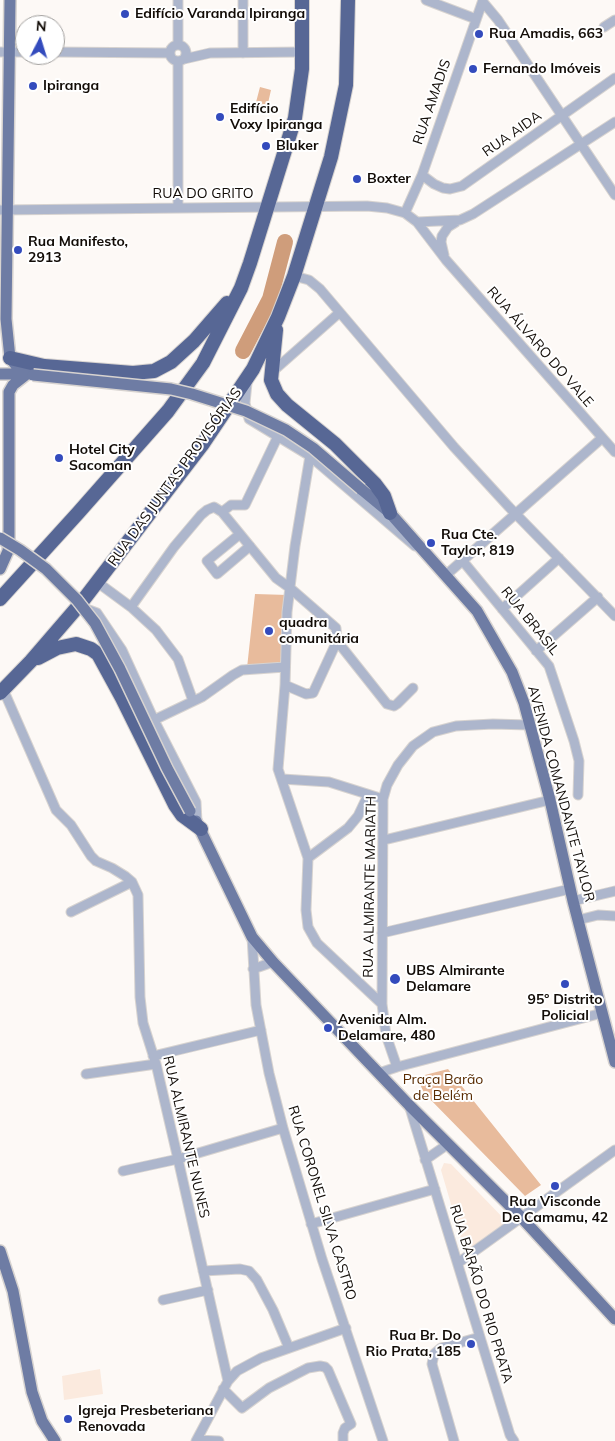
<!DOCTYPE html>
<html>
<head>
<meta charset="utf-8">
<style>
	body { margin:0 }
	#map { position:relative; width:615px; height:1441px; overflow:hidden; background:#fdf9f6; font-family:Mulish,sans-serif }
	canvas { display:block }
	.north { position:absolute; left:15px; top:15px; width:50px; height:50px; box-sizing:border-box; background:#fff; border:1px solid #a09e9c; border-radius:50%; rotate:5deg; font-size:14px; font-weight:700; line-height:20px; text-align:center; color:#120c07 }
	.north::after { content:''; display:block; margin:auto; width:18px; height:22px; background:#334bbd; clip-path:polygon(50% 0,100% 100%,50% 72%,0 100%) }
</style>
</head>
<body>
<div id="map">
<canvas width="615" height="1441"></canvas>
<div class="north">N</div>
</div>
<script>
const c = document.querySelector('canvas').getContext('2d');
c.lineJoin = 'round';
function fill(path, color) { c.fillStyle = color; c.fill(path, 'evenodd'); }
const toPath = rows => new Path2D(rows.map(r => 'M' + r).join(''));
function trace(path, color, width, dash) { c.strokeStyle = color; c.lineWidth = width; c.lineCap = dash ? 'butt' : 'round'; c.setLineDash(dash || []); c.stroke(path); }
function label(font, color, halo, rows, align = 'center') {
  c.font = font + ' Mulish,sans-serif'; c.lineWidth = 4; c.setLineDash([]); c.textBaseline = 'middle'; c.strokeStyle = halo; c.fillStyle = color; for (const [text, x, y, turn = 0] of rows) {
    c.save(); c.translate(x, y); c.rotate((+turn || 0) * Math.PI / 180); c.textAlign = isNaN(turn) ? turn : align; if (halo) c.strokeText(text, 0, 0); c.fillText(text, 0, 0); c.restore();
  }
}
fill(toPath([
	[444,1163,451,1164,509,1224,487,1243,465,1252,441,1170],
	[100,1369,103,1394,64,1400,62,1376]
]), '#fbeade');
fill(toPath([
	[260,87,271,90,266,112,254,110],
	[255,594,288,595,284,667,247,668],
	[448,1069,541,1185,525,1196,424,1093,419,1082,421,1076]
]), '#e8bb9c');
trace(toPath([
	[243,351,270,299,285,242]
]), '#cf9d7b', 16);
const minor = toPath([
	[178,0,178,45],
	[243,0,243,53],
	[426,0,476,19],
	[483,2,498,20,615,195],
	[604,27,615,20],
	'170 53a8 8 0 1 1 16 0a8 8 0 1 1-16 0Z',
	[0,52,25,52],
	[55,52,170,53],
	[184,59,210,53,302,52],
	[178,61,178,208],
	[422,175,434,184,443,188,450,189,462,186,615,78],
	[0,210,367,206,387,208,405,213,417,222,446,260,615,452],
	[405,213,422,175,483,0],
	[417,222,460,220,473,214,615,122],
	[444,255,441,242,442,236,448,227,456,222],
	[294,276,309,280,320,289,454,447,509,507,615,616],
	[271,373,339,313],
	[247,383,245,403,249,419,310,456,415,546],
	[278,436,245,505,231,505,222,512,276,578,290,588,336,628,337,641,313,693,306,694,285,685],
	[310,456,295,546,287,612,285,685,278,769,308,858,306,910,308,927,317,943,382,1004],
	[240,534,207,561,217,574,250,546],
	[462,560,549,666,574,741,579,761,578,795],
	[446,575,602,438],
	[97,582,131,607,156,630,178,659,193,701],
	[81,607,97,613,122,650,154,720,196,802,197,822],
	[131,607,174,547,201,515,207,510,214,507,222,512],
	[502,609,559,558],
	[337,641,387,704,394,706,397,704,413,688],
	[536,651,598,597],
	[3,689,56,810,71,825,91,856,96,861,112,868,125,876,132,882,138,895,140,997,143,1023,156,1064,178,1159,228,1381],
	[154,720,202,697,233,675,242,670,285,667],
	[282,779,329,782,383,799],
	[384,840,550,800],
	[308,858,348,828,358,816,368,795],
	[573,901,615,891],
	[71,912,132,882],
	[578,920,598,915,615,916],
	[382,933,570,889],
	[252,937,256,1005,269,1073,283,1128,322,1259,383,1441],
	[253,969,273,962],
	[153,1056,261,1030],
	[397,1067,386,1035,382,1004,383,799,387,785,398,765,413,746,433,732,456,726,493,724,529,725],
	[379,1073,397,1067,602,1013],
	[86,1074,156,1064],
	[409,1105,510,1435,514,1441],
	[425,1160,448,1144],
	[123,1171,178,1159,283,1128],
	[311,1224,435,1189],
	[458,1263,615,1150],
	[203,1271,240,1269,249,1271,257,1280,273,1310,289,1348],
	[163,1300,208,1290],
	[223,1389,242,1408,269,1388,308,1368,320,1366,325,1367,328,1370,351,1424,345,1428,343,1433,343,1441],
	[197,1440,219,1441],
	[196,1441,228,1381,237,1371,261,1358,346,1328],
	[454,1441,432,1364,434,1354,441,1348,480,1337]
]);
const major = toPath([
	[10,0,6,319,10,358,19,369,27,374],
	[0,374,28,374],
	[361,489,390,513,477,611,512,672,524,703,550,800,573,901,615,1062],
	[0,569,8,551,9,540,9,392,13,385,27,374],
	[196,821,252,937,273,962,409,1105,521,1217,615,1319],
	[0,1251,13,1291,32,1392,42,1421,55,1441]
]);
const highway = toPath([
	[276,330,271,380,277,394,287,405,335,444,375,484,384,496,390,513],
	[10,358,44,366,133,373,154,371,171,362,194,341,227,303],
	[0,599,78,513,168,411,203,363,241,288,250,263,295,118,302,69,302,0],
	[38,658,57,648,76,644,91,649,98,654,122,698,175,805,182,815,201,829],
	[0,693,31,661,81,603,202,445,253,369,278,317,294,276,331,157,346,85,348,0]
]);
trace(minor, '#d7d3d0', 11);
trace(major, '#d7d3d0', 14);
trace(highway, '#d7d3d0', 16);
trace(minor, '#adb6cc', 9);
trace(major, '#6e7ca4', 11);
trace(highway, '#576795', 14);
const majorBridge = toPath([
	[33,375,171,389,192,394,246,411,286,430,313,448,361,489],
	[0,538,20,550,46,569,77,600,95,623,120,669,167,768,190,811]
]);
trace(majorBridge, '#d7d3d0', 14, []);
trace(majorBridge, '#6e7ca4', 11);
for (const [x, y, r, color] of [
	[125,14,5,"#334bbd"],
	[479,34,5,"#334bbd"],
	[473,69,5,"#334bbd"],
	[33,86,5,"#334bbd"],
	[220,117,5,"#334bbd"],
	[266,146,5,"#334bbd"],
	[357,179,5,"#334bbd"],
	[18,250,5,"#334bbd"],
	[59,458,5,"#334bbd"],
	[431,543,5,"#334bbd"],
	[269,631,5,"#334bbd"],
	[395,979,6,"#334bbd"],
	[565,984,5,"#334bbd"],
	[328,1028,5,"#334bbd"],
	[555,1186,5,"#334bbd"],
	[471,1344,5,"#334bbd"],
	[68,1419,5,"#334bbd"]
]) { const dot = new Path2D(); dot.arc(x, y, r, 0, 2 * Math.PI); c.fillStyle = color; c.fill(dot); trace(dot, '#fff', 2); }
label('bold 14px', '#120c07', '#fff', [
	["Edifício Varanda Ipiranga",135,14],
	["Rua Amadis, 663",489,34],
	["Fernando Imóveis",483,69],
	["Ipiranga",43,86],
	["Edifício",230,109],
	["Voxy Ipiranga",230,125],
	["Bluker",276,146],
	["Boxter",367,179],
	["Rua Manifesto,",28,242],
	["2913",28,258],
	["Hotel City",69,450],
	["Sacoman",69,466],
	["Rua Cte.",441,535],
	["Taylor, 819",441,551],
	["quadra",279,623],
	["comunitária",279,639],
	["UBS Almirante",406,971],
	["Delamare",406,987],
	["95º Distrito",565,1000,"center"],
	["Policial",565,1016,"center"],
	["Avenida Alm.",338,1020],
	["Delamare, 480",338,1036],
	["Rua Visconde",555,1202,"center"],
	["De Camamu, 42",555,1218,"center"],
	["Rua Br. Do",461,1336,"right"],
	["Rio Prata, 185",461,1352,"right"],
	["Igreja Presbeteriana",78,1411],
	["Renovada",78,1427]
], 'left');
label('14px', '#120c07', '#fff', [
	["RUA AMADIS",432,102,-71],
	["RUA AIDA",512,134,-35],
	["RUA DO GRITO",203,194],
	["RUA ÁLVARO DO VALE",540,347,49],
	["RUA DAS JUNTAS PROVISÓRIAS",175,477,-54],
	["RUA BRASIL",530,621,51],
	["AVENIDA COMANDANTE TAYLOR",561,794,75],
	["RUA ALMIRANTE MARIATH",370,887,-89],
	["RUA ALMIRANTE NUNES",186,1137,77],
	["RUA CORONEL SILVA CASTRO",322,1203,73],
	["RUA BARÃO DO RIO PRATA",481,1294,73]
]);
label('14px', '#592b00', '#fff', [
	["Praça Barão",443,1080],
	["de Belém",443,1096]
]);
</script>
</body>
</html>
